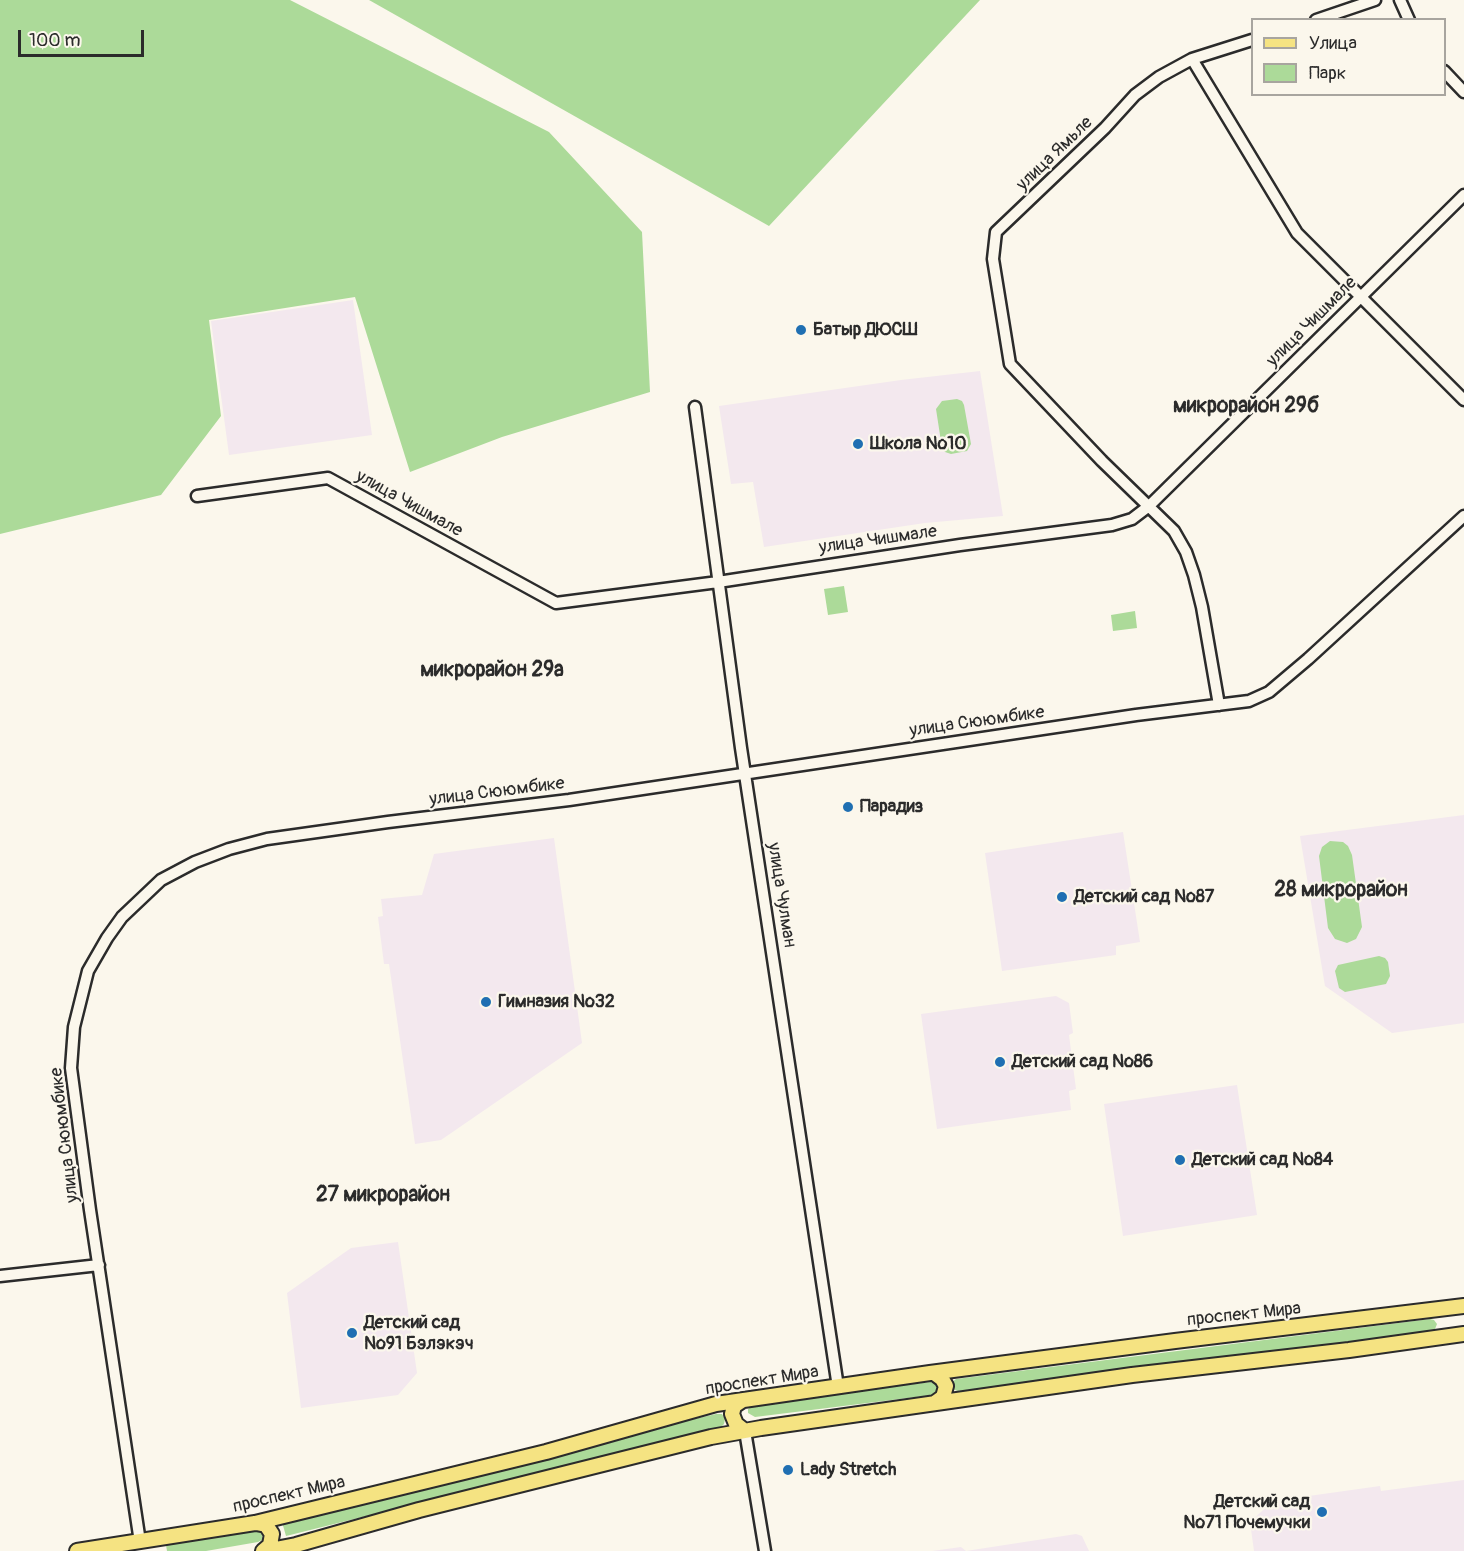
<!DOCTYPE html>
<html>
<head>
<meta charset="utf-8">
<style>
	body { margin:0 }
	#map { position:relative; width:1464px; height:1551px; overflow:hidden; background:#fbf7ec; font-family:Pangolin,sans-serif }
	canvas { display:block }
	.legend { position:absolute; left:1251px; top:18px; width:195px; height:78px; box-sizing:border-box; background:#fbf7ec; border:2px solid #a8a59f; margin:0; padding:8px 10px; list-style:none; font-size:18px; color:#2b2b2b }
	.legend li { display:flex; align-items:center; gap:12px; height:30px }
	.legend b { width:30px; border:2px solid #a8a59f }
	.scale { position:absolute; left:18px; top:30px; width:126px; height:27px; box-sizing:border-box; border:3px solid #2b2b2b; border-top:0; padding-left:8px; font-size:18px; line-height:21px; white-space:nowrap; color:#2b2b2b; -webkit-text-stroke:4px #fbf7ec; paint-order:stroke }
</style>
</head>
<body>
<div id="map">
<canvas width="1464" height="1551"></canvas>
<ul class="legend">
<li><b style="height:8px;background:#f5e382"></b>Улица</li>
<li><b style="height:16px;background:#acda99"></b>Парк</li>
</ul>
<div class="scale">100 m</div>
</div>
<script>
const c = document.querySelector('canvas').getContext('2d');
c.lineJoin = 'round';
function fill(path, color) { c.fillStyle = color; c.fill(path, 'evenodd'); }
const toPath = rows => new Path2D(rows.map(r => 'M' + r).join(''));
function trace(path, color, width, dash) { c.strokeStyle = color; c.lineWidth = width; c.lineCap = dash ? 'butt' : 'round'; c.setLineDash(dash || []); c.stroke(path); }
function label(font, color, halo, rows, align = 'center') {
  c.font = font + ' Pangolin,sans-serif'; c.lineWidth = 4.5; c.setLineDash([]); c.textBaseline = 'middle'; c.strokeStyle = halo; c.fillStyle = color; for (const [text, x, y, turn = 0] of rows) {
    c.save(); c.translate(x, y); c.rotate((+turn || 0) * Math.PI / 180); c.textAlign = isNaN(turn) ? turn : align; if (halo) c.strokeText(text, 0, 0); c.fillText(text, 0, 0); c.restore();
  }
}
fill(toPath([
	[353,300,372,435,229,455,211,321],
	[980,371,1003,516,925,523,764,547,753,482,731,484,719,406,901,380],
	[1464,815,1464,1023,1392,1033,1325,986,1300,836],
	[1123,832,1140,942,1116,946,1116,955,1002,971,985,853],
	[554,838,582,1043,441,1140,415,1144,389,964,384,964,378,917,383,916,381,899,422,895,434,854],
	[1056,996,1069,1003,1073,1033,1069,1035,1076,1089,1069,1091,1071,1110,937,1129,921,1014],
	[1237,1085,1257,1215,1123,1236,1104,1104],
	[398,1242,417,1373,398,1395,301,1408,287,1293,351,1248],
	[1464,1480,1464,1551,1254,1551,1250,1522,1273,1501,1380,1486,1381,1491],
	[1076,1534,1082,1536,1089,1551,932,1551,961,1547,966,1551]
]), '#f3e8ee');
fill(toPath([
	[0,0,290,0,549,132,642,232,650,392,502,437,410,472,355,297,209,320,221,416,161,495,0,534],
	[369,0,980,0,769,226],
	[957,399,962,401,964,405,971,444,967,451,951,454,945,452,942,448,936,409,942,401],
	[844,586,848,612,828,615,824,589],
	[1135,611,1137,628,1113,631,1111,615],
	[1330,841,1343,842,1348,846,1352,855,1362,927,1356,939,1347,943,1335,939,1328,928,1319,856,1322,847],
	[1379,956,1385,958,1388,962,1390,976,1386,984,1345,992,1339,988,1335,971,1338,965],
	[1430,1319,1434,1320,1437,1324,1435,1329,1431,1332,958,1391,952,1389,950,1384,956,1379],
	[930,1382,935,1383,937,1387,936,1392,932,1395,755,1417,748,1413,748,1409,754,1404],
	[716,1414,722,1414,725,1419,724,1424,720,1428,286,1536,282,1522,422,1482],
	[257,1529,263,1535,262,1540,258,1542,206,1551,167,1551,166,1545]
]), '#acda99');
const minor = toPath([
	[1400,0,1409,20],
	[1316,20,1375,0],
	[1192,59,1297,233,1464,400],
	[1444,71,1464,92],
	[695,407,741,748,838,1387],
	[197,496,328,478,556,603,718,582,960,545,1112,525,1132,519,1149,506,1464,195],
	[1219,705,1202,607,1194,575,1186,552,1174,531,1102,461,1010,364,993,259,996,232,1105,128,1135,95,1159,77,1192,59,1252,40],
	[0,1276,99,1265],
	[745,1431,765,1551],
	[140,1542,90,1210,71,1068,74,1027,88,971,107,938,122,917,161,880,195,862,229,849,267,839,388,822,569,800,1136,715,1249,701,1269,692,1308,659,1464,516]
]);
const major = toPath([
	[934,1373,942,1379,946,1386,943,1397,936,1402],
	[743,1400,734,1406,732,1414,736,1424,745,1431],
	[256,1523,266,1525,272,1534,270,1545,263,1551],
	[77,1551,255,1523,546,1452,716,1404,930,1373,1175,1341,1464,1306],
	[265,1551,296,1545,419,1510,711,1437,761,1428,1132,1375,1349,1350,1464,1334]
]);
trace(minor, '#2b2b2b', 15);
trace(major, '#2b2b2b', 18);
trace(minor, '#fbf7ec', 10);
trace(major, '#f5e382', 14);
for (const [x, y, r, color] of [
	[801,330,6,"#1f6fb2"],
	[858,444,6,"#1f6fb2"],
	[848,807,6,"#1f6fb2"],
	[1062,897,6,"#1f6fb2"],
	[486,1002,6,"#1f6fb2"],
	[1000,1062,6,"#1f6fb2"],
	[1180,1160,6,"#1f6fb2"],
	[352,1333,6,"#1f6fb2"],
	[788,1470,6,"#1f6fb2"],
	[1322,1512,6,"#1f6fb2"]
]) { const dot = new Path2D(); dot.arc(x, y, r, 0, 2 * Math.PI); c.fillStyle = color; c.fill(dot); trace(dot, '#fbf7ec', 2); }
label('18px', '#2b2b2b', '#fbf7ec', [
	["улица Ямьле",1055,154,-44],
	["улица Чишмале",1312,322,-45],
	["улица Чишмале",409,504,29],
	["улица Чишмале",878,540,-8],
	["улица Сююмбике",977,722,-8],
	["улица Сююмбике",497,792,-7],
	["улица Чулман",781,895,81],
	["улица Сююмбике",65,1135,-97],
	["проспект Мира",1244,1315,-6],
	["проспект Мира",762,1381,-9],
	["проспект Мира",289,1495,-13]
]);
label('bold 18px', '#2b2b2b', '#fbf7ec', [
	["Батыр ДЮСШ",813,330],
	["Школа №10",870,444],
	["Парадиз",860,807],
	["Детский сад №87",1074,897],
	["Гимназия №32",498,1002],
	["Детский сад №86",1012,1062],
	["Детский сад №84",1192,1160],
	["Детский сад",364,1323],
	["№91 Бэлэкэч",364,1344],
	["Lady Stretch",800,1470],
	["Детский сад",1310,1502,"right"],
	["№71 Почемучки",1310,1523,"right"]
], 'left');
label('bold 21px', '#2b2b2b', '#fbf7ec', [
	["микрорайон 29б",1246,407],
	["микрорайон 29а",492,671],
	["28 микрорайон",1341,891],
	["27 микрорайон",383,1196]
]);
</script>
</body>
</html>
